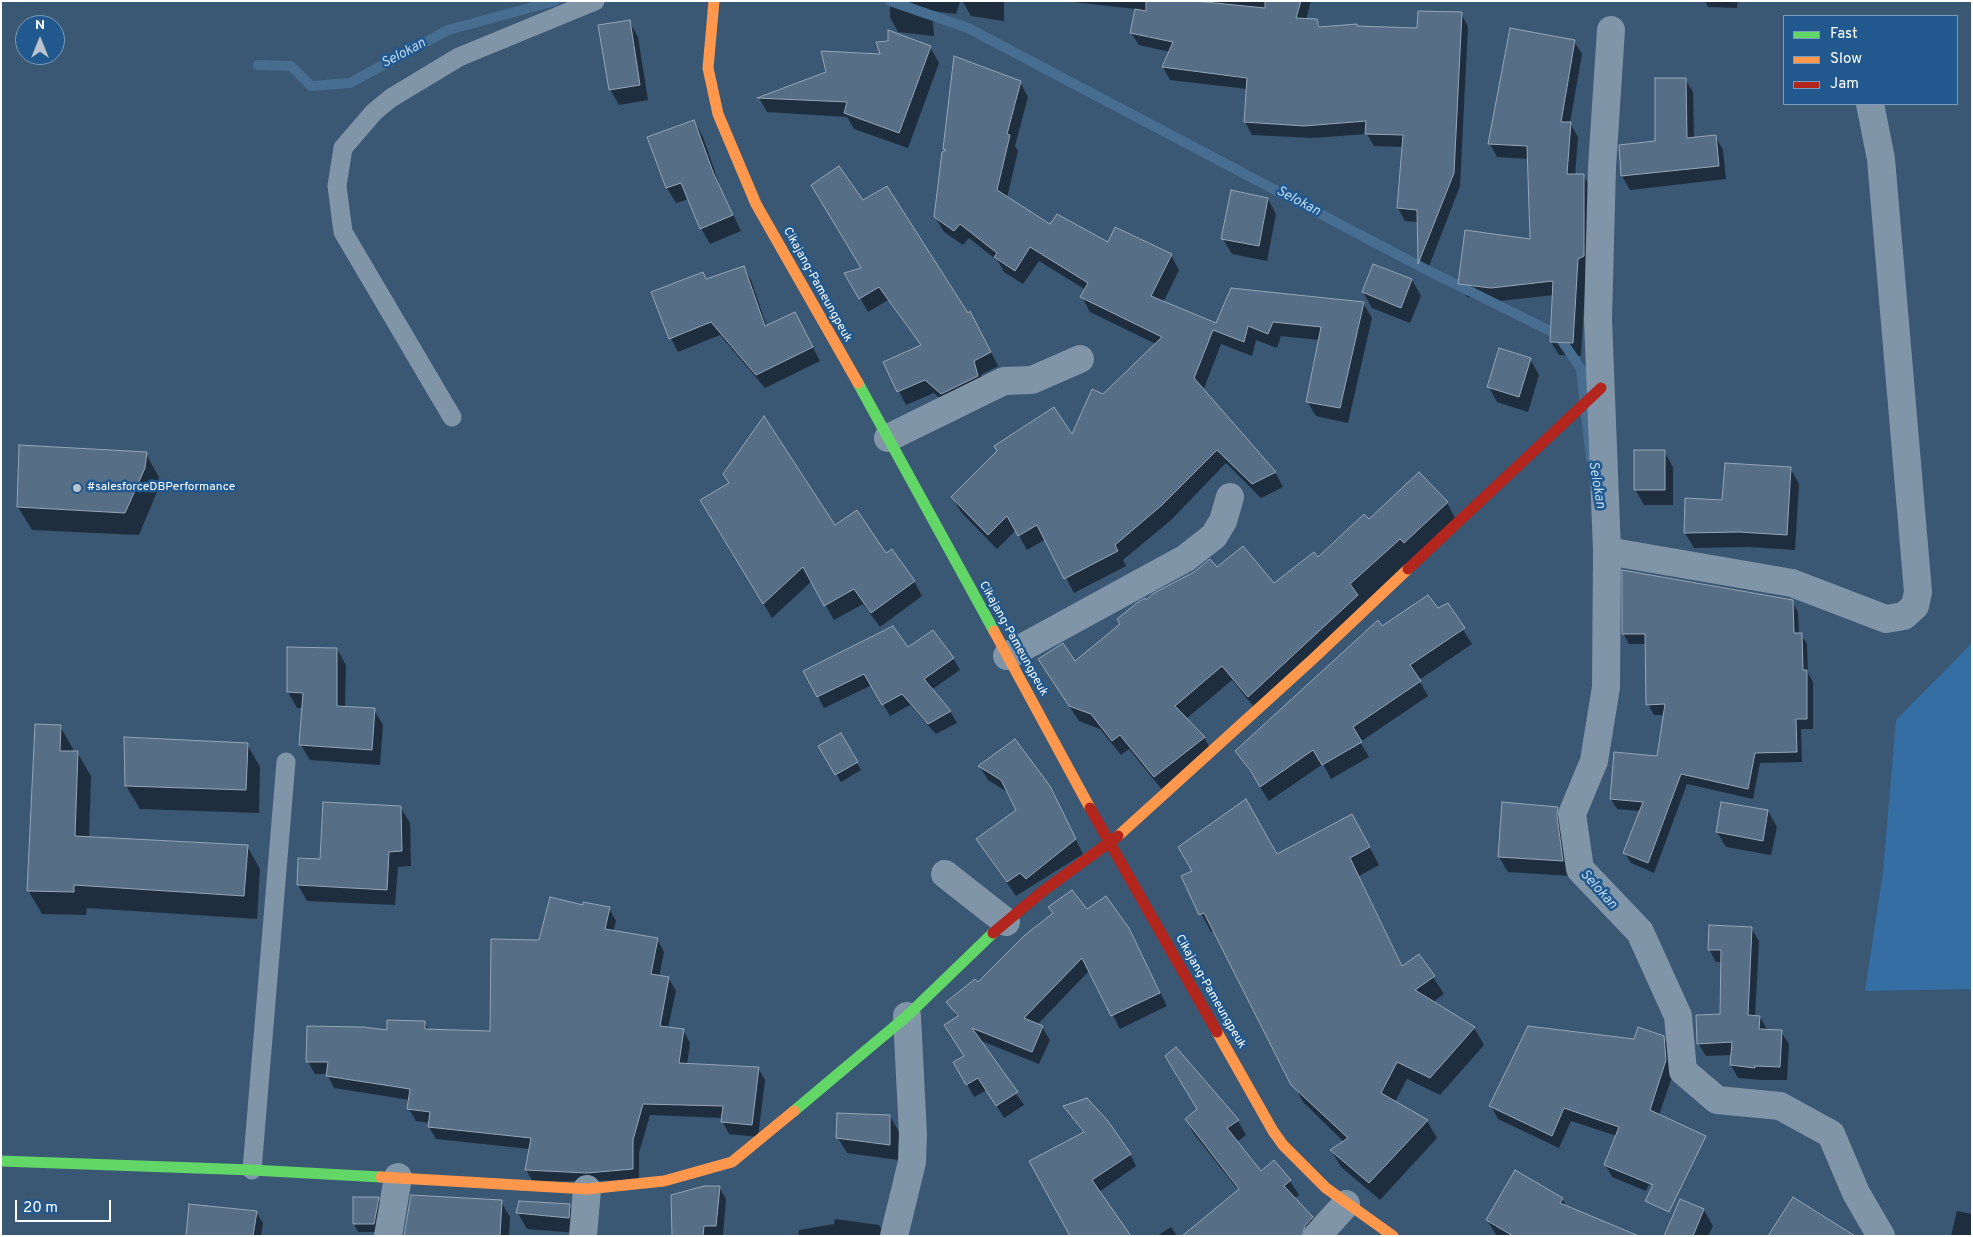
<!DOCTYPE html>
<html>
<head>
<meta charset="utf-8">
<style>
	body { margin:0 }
	#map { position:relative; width:1973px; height:1237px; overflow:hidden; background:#3a5774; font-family:Overpass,sans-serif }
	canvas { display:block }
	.frame { position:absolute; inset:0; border:2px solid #fff; pointer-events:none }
	.legend { position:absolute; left:1783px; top:15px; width:175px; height:90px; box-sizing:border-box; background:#21588d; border:1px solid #7a9bbb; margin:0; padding:6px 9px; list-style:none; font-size:15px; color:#fff }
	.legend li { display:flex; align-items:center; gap:10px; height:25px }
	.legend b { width:25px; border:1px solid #7a9bbb }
	.north { position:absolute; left:15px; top:15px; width:50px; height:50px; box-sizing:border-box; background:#21588d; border:1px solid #7a9bbb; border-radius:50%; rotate:0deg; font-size:14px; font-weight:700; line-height:20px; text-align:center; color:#fff }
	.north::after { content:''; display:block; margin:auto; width:18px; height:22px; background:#bac4ce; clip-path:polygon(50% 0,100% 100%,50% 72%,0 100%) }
	.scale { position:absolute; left:15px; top:1200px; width:96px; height:22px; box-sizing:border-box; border:2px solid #fff; border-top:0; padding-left:6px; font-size:15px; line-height:18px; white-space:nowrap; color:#fff; -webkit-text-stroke:4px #21588d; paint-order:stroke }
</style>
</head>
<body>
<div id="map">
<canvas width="1973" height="1237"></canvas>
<div class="frame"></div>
<ul class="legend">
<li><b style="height:6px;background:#63d668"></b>Fast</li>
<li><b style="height:6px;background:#ff974d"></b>Slow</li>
<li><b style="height:6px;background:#b3261e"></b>Jam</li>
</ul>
<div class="north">N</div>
<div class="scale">20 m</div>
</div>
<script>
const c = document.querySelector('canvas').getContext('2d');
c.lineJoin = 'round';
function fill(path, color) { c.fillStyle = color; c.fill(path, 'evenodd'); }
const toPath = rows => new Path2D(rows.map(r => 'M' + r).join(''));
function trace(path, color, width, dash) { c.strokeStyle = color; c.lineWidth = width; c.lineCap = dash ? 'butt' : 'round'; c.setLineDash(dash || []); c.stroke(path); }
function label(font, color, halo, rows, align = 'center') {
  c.font = font + ' Overpass,sans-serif'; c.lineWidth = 5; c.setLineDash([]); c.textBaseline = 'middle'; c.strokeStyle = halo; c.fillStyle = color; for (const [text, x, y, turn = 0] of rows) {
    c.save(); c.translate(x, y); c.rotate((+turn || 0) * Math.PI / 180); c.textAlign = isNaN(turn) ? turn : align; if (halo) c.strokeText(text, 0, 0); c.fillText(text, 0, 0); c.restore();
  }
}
fill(toPath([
	[1972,643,1972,989,1865,991,1883,872,1896,720]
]), '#356ea3');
fill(toPath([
	[890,1,1004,1,1004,21,971,16,963,2,960,2,956,14,932,11,934,36,898,32,890,17],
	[1064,1,1311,1,1306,20,1317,20,1321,28,1357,27,1418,29,1461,14,1468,26,1460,186,1426,274,1420,263,1418,222,1405,221,1398,208,1403,147,1374,146,1367,134,1312,138,1252,135,1245,122,1247,89,1170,80,1163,67,1170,52,1139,45,1131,33,1136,9],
	[1705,1,1738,1,1737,8,1708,7],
	[629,21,638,37,648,100,619,105,610,89],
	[1574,41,1582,54,1570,123,1578,137,1575,176,1584,176,1591,189,1581,356,1559,355,1551,342,1554,295,1499,301,1467,297,1459,284,1531,241,1529,159,1497,157,1490,144],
	[930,47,939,63,908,148,854,129,847,117,767,112,759,98,881,55],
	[1685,79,1693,92,1694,138,1715,136,1723,150,1726,179,1630,190,1622,176,1620,146,1656,142],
	[1020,82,1028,97,1015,146,1018,151,1007,198,1051,226,1108,243,1171,255,1179,270,1163,303,1217,325,1363,303,1372,318,1348,423,1316,416,1307,401,1319,340,1281,336,1277,348,1256,340,1252,356,1221,344,1203,391,1275,472,1283,487,1261,498,1226,463,1171,520,1123,560,1126,566,1074,593,1046,539,1027,550,1016,530,997,549,961,512,952,497,1072,437,1103,396,1156,344,1090,312,1082,297,1086,290,1039,261,1023,284,1004,272,998,261,969,238,963,245,944,232,935,217,946,151,944,148],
	[694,121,703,137,721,189,741,231,710,244,701,228,689,199,676,203,667,188],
	[1268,199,1276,214,1267,261,1232,254,1223,239],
	[862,202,978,326,998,366,981,375,985,390,950,407,934,393,906,405,885,363,922,346,888,300,868,312,846,273,863,268],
	[1374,265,1412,280,1421,296,1410,323,1372,308,1363,292],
	[744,267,751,280,767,327,795,313,820,361,765,388,720,335,678,352,671,338,652,293,707,280],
	[1530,359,1539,375,1528,412,1497,402,1489,387],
	[1664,451,1673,467,1673,505,1644,505,1635,489],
	[146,454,159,477,157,492,139,535,32,530,18,507],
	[1790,468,1799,484,1795,550,1749,547,1694,548,1685,533,1723,502],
	[1447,503,1455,518,1257,711,1232,680,1186,719,1204,737,1212,752,1163,791,1129,749,1121,755,1100,729,1079,721,1048,674,1074,663,1121,625,1146,602,1216,569,1273,585,1318,558,1369,521],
	[710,515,834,526,886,555,914,581,922,596,880,627,863,604,834,620,812,581,772,618],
	[1792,601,1798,612,1799,634,1801,634,1807,644,1808,673,1813,682,1813,729,1801,729,1802,762,1760,763,1753,799,1687,784,1654,873,1631,863,1625,853,1640,811,1617,809,1611,799,1658,757,1665,715,1654,715,1648,704,1647,644,1629,644,1623,633],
	[1447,604,1472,644,1419,680,1428,696,1360,742,1369,757,1331,779,1323,764,1269,801,1237,751,1382,627,1438,610],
	[337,649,346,665,345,707,374,710,383,725,380,765,310,760,301,745,304,708,297,708,288,692],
	[953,658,960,670,931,690,950,711,957,723,936,734,910,705,890,716,872,685,824,708,805,672],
	[60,726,73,749,73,752,77,752,91,776,89,838,247,846,260,869,257,919,87,908,86,915,42,914,28,890],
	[841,735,861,770,841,782,820,746],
	[247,744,260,767,259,813,140,809,126,786],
	[980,767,1057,801,1083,854,1016,896,977,840,1018,810,1009,793,988,780],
	[401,808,410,823,411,866,398,867,395,905,307,901,298,885,300,859,321,861],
	[1557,808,1566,824,1571,876,1508,872,1499,857],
	[1768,811,1777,827,1771,855,1726,847,1717,832],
	[1362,833,1379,865,1359,876,1403,967,1419,956,1444,994,1433,1002,1474,1028,1484,1045,1440,1095,1407,1079,1395,1102,1427,1121,1437,1138,1380,1200,1341,1167,1331,1150,1344,1142,1303,1102,1214,931,1211,932,1182,877],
	[584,906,609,908,616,921,613,932,657,939,664,952,659,977,669,979,676,991,668,1028,683,1030,690,1043,687,1065,758,1068,765,1080,758,1137,729,1134,722,1121,723,1118,650,1115,639,1153,639,1180,533,1182,526,1170,530,1149,436,1139,429,1127,430,1123,416,1121,409,1109,410,1100,334,1088,327,1074,315,1074,308,1062,388,1031,424,1022,429,1030,492,1032,540,941],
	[1050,908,1087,911,1128,929,1167,1006,1120,1029,1090,970,1037,1025,1042,1027,1050,1040,1039,1064,979,1040,1024,1105,1004,1118,987,1090,974,1097,967,1084,965,1057,957,1018,948,1002,978,984,1054,914],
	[1751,928,1759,941,1755,1017,1760,1017,1768,1031,1781,1032,1789,1044,1787,1080,1761,1080,1738,1078,1731,1065,1732,1055,1706,1056,1698,1043,1721,1015,1722,962,1716,962,1709,949],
	[1663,1037,1671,1050,1673,1074,1659,1115,1674,1132,1646,1191,1612,1177,1605,1164,1617,1136,1571,1121,1559,1148,1498,1119,1491,1106],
	[1176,1049,1238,1121,1246,1135,1237,1142,1260,1173,1274,1161,1290,1181,1299,1195,1294,1199,1312,1218,1320,1233,1317,1236,1184,1236,1239,1191,1194,1134,1186,1119,1199,1110],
	[1065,1107,1130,1154,1136,1166,1099,1192,1071,1236,1084,1133],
	[890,1116,899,1132,898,1160,847,1153,838,1138],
	[719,1187,726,1199,723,1236,672,1236],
	[355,1198,378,1198,382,1206,378,1232,358,1232,354,1224],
	[1562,1199,1566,1206,1606,1236,1497,1236,1487,1220],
	[1681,1201,1704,1210,1713,1226,1708,1236,1666,1236],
	[501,1202,510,1217,509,1236,404,1236],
	[520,1202,569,1205,578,1220,577,1233,527,1229,518,1213],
	[1957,1211,1972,1214,1972,1236,1951,1236],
	[256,1212,263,1223,261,1236,187,1236],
	[835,1219,879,1225,886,1236,798,1236,799,1230,834,1224],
	[1171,1227,1177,1236,1157,1236]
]), '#0007');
trace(toPath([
	[890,1,968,28,1425,269,1558,335,1581,369,1591,459],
	[258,65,291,66,311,86,350,83,448,30,555,1]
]), '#476d91', 10);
const building = toPath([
	[1146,1,1195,1,1265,8,1265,1,1301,1,1296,18,1317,19,1319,27,1357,24,1357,26,1417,28,1418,11,1462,12,1454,173,1418,264,1417,210,1397,208,1403,135,1365,134,1366,121,1304,126,1244,122,1247,78,1162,67,1173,42,1130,33,1135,9,1146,11,1146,1],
	[630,20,640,85,609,90,598,25,630,20],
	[1510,28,1575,40,1561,122,1571,122,1567,174,1584,174,1584,256,1578,259,1573,343,1550,342,1553,281,1491,288,1458,284,1465,230,1530,239,1527,146,1488,144,1510,28],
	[888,30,931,46,899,133,844,113,847,102,757,98,826,72,821,51,880,54,876,42,888,41,888,30],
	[954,56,1021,81,1007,134,1010,135,997,190,1050,224,1057,214,1108,242,1115,227,1172,254,1151,296,1216,323,1231,288,1364,302,1340,408,1306,402,1321,327,1273,322,1268,334,1248,326,1244,342,1213,330,1194,378,1276,472,1252,484,1217,450,1162,505,1115,545,1118,551,1064,579,1037,525,1018,536,1007,516,988,535,951,497,997,451,994,446,1054,407,1072,434,1092,389,1103,394,1162,337,1080,297,1088,283,1030,247,1015,271,994,257,997,253,960,224,954,231,934,217,942,152,946,150,943,149,954,56],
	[1655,78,1686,78,1687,138,1716,135,1719,166,1621,176,1619,145,1655,141,1655,78],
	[694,120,713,172,733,215,700,229,681,183,666,188,647,137,694,120],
	[839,166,863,200,887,186,968,313,970,311,991,352,974,361,978,376,941,394,925,380,897,392,883,362,921,345,879,287,859,299,844,273,861,268,811,185,839,166],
	[1231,190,1268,198,1259,246,1221,239,1231,190],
	[1373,264,1412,279,1401,308,1362,292,1373,264],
	[744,266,765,326,795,312,813,347,756,375,711,322,669,339,651,292,703,272,706,279,744,266],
	[1499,348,1531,358,1519,397,1487,387,1499,348],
	[764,416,835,525,857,510,886,553,892,549,915,581,871,613,854,589,824,606,803,567,763,604,700,500,729,483,723,474,764,416],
	[19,445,147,452,145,468,125,513,17,507,19,445],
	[1634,450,1665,450,1665,490,1634,490,1634,450],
	[1725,463,1791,467,1787,535,1739,532,1684,533,1685,498,1722,500,1725,463],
	[1419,472,1448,502,1404,543,1400,539,1350,584,1358,595,1248,697,1222,666,1175,706,1205,737,1154,777,1120,735,1112,741,1091,714,1069,706,1038,659,1063,643,1075,661,1120,624,1117,619,1138,602,1145,598,1146,600,1154,593,1194,572,1210,559,1217,567,1243,546,1274,583,1314,552,1318,557,1364,514,1369,519,1419,472],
	[1622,570,1793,600,1794,633,1802,633,1803,670,1807,670,1807,719,1796,719,1797,752,1755,753,1748,789,1681,774,1648,863,1623,853,1643,802,1610,799,1614,752,1657,756,1665,704,1646,705,1645,634,1622,634,1622,570],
	[1428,595,1438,608,1448,603,1465,628,1410,665,1421,681,1353,727,1362,742,1322,765,1313,750,1260,787,1250,770,1235,751,1378,620,1382,626,1428,595],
	[893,626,908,647,933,630,954,658,924,679,951,711,928,724,902,694,882,705,864,674,817,697,803,671,893,626],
	[287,647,337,648,337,706,375,708,372,750,299,745,303,693,287,692,287,647],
	[35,724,61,725,60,751,78,751,75,836,248,845,244,896,74,885,74,892,27,891,35,724],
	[841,733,858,762,835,775,818,746,841,733],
	[124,737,248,743,246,790,125,786,124,737],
	[1015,739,1050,786,1076,839,1026,879,1020,873,1007,882,976,839,1016,810,1001,780,978,766,1015,739],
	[1246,799,1277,854,1352,814,1370,847,1350,858,1402,966,1419,954,1435,976,1415,990,1475,1027,1430,1078,1397,1062,1381,1093,1428,1120,1369,1183,1330,1150,1348,1138,1291,1085,1204,913,1199,915,1181,876,1192,871,1178,847,1246,799],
	[323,802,401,806,402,851,389,852,387,890,297,885,298,858,320,859,323,802],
	[1502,802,1558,807,1557,816,1563,861,1498,857,1502,802],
	[1721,802,1768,810,1763,841,1716,832,1721,802],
	[1072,890,1087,909,1106,896,1129,928,1160,993,1111,1016,1082,958,1024,1018,1043,1026,1032,1052,972,1028,1018,1092,996,1106,978,1078,966,1085,953,1062,964,1056,944,1025,958,1016,946,1002,975,979,978,982,1025,935,1053,913,1048,907,1072,890],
	[550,897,583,905,583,902,610,907,605,929,658,938,651,974,669,977,660,1026,684,1029,679,1063,759,1067,752,1125,721,1122,723,1106,643,1104,633,1140,633,1169,587,1173,525,1170,531,1138,428,1127,430,1112,407,1109,410,1089,326,1076,328,1062,306,1062,307,1026,363,1027,387,1030,387,1020,425,1021,425,1029,490,1031,491,939,539,940,550,897],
	[1709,925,1752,927,1748,1015,1760,1016,1759,1029,1782,1030,1780,1067,1755,1066,1755,1068,1730,1065,1732,1042,1697,1044,1696,1015,1720,1014,1721,950,1708,950,1709,925],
	[1528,1026,1634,1039,1638,1027,1664,1036,1666,1060,1650,1110,1706,1136,1669,1212,1645,1201,1653,1185,1604,1165,1619,1127,1564,1108,1552,1136,1489,1106,1528,1026],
	[1176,1047,1239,1120,1227,1128,1261,1171,1274,1160,1291,1180,1284,1186,1313,1217,1305,1226,1302,1236,1182,1236,1239,1189,1185,1119,1197,1109,1165,1056,1176,1047],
	[1087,1098,1108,1121,1131,1154,1092,1180,1131,1236,1070,1236,1029,1161,1084,1132,1063,1106,1087,1098],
	[837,1113,890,1115,890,1145,836,1138,837,1113],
	[1515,1170,1563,1198,1560,1203,1639,1236,1513,1236,1486,1220,1515,1170],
	[704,1186,720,1186,716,1226,704,1226,703,1236,672,1236,671,1195,704,1186],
	[411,1195,502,1200,500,1236,404,1236,411,1195],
	[353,1197,379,1197,374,1224,353,1224,353,1197],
	[1793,1197,1855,1236,1768,1236,1793,1197],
	[1680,1199,1704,1209,1693,1236,1664,1236,1680,1199],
	[519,1201,570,1204,569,1218,516,1213,519,1201],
	[189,1204,257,1211,253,1236,186,1236,189,1204]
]);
fill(building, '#576f86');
trace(building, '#95a6b7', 1);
trace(toPath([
	[452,417,343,232,337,186,343,148,374,112,391,98,459,57,595,1],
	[252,1170,286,762]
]), '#8195a8', 19);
trace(toPath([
	[1611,30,1602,167,1598,319,1607,551,1606,687,1594,761,1572,814,1580,869,1640,932,1678,1016,1683,1071,1717,1100,1780,1106,1831,1134,1856,1193,1881,1236],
	[888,438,1004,381,1032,380,1080,359],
	[1607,551,1792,583,1886,619,1904,616,1915,606,1918,592,1881,159,1870,104],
	[1007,656,1186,558,1214,536,1223,521,1230,497],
	[945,874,1006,922],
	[388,1236,398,1177],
	[583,1236,587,1189],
	[894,1236,912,1162,913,1135,907,1016],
	[1317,1236,1346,1204]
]), '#8195a8', 28);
trace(toPath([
	[858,383,994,631],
	[794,1111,907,1016,993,933],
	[1,1161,252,1170,381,1177]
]), '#63d668', 11);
trace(toPath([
	[714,1,708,68,718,114,756,204,858,383],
	[994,631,1090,808],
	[1118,836,1313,659,1408,569],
	[1217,1032,1273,1131,1283,1145,1326,1188,1393,1236],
	[381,1177,587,1189,664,1181,732,1162,794,1111]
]), '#ff974d', 11);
trace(toPath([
	[1408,569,1601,388],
	[1090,808,1217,1032],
	[993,933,1043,891,1118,836]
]), '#b3261e', 11);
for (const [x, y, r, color] of [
	[77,488,5,"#bac4ce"]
]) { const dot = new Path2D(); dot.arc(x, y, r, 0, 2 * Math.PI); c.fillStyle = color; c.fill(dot); trace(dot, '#21588d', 2); }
label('12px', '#fff', '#21588d', [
	["Cikajang-Pameungpeuk",817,285,61],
	["Cikajang-Pameungpeuk",1013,639,61],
	["Cikajang-Pameungpeuk",1210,992,60]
]);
label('12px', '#fff', '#21588d', [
	["#salesforceDBPerformance",87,488]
], 'left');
label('italic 14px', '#bbd9f3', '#21588d', [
	["Selokan",404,54,-28],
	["Selokan",1298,202,28],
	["Selokan",1596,485,80],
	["Selokan",1598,890,48]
]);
</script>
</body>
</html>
